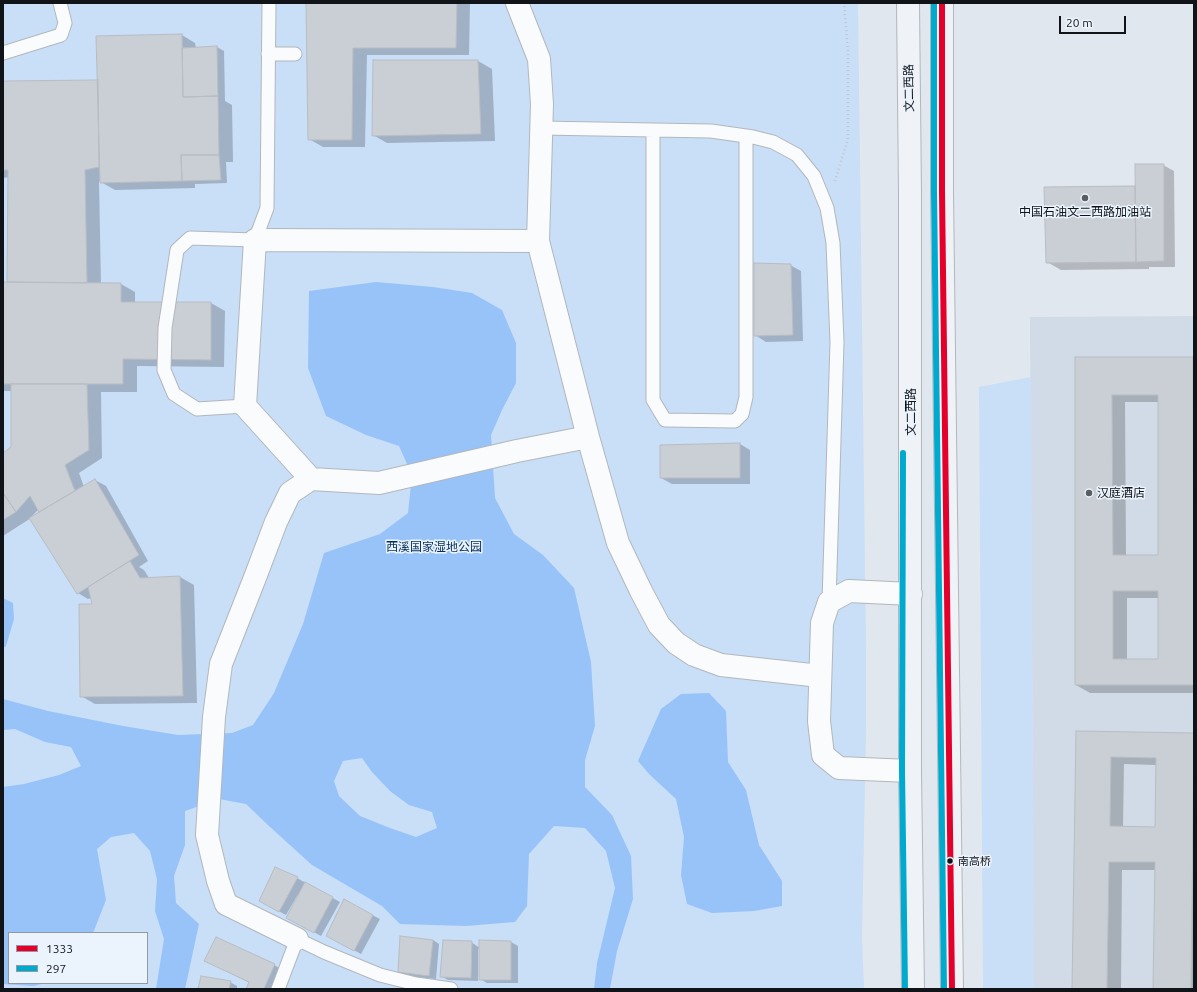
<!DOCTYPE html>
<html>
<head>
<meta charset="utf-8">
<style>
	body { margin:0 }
	#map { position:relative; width:1197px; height:992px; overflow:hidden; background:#e1e7ee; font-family:Ubuntu,sans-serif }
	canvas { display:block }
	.frame { position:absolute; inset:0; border:4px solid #101318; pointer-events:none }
	.legend { position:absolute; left:8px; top:932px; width:140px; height:52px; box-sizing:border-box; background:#ebf3fd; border:1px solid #9399a1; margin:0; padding:5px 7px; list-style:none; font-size:12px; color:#101318 }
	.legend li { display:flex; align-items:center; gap:8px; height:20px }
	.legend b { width:20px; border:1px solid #9399a1 }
	.scale { position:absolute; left:1059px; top:16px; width:67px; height:18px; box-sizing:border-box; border:2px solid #101318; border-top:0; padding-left:5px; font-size:12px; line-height:14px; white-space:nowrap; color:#101318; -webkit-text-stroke:3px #ebf3fd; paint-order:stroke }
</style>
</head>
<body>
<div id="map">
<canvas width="1197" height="992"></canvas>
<div class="frame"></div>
<ul class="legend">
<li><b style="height:5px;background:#e4002b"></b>1333</li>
<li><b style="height:5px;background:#00a9ce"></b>297</li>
</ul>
<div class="scale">20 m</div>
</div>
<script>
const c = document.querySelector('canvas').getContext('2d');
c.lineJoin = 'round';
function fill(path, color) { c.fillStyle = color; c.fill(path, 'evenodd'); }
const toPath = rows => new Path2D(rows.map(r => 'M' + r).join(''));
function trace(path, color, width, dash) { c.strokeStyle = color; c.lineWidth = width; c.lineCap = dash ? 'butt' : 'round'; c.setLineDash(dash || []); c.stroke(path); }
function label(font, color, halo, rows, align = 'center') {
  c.font = font + ' Ubuntu,"Noto Sans SC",sans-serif'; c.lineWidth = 3; c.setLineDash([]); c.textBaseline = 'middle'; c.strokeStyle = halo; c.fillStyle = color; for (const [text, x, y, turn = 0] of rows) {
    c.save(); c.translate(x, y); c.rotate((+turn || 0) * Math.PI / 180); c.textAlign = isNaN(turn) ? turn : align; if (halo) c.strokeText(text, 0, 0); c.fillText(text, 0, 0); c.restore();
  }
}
fill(toPath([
	[1194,316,1194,989,1034,989,1030,317]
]), '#d0dbe7');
fill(toPath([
	[3,3,858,3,866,648,866,729,862,936,864,989,3,989],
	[9,933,147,933,147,983,9,983],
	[1031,377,1034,989,983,989,979,387]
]), '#c9def7');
fill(toPath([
	[376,282,433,287,472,293,502,310,516,343,516,383,502,410,491,435,495,498,514,534,543,555,574,588,591,662,595,726,585,760,585,787,612,815,631,856,633,899,617,951,610,989,594,989,597,963,615,888,606,851,585,828,554,826,529,854,527,906,515,922,466,926,400,924,382,906,312,865,269,826,246,804,219,799,185,811,185,845,174,876,176,903,199,924,185,989,156,989,164,939,155,911,157,879,150,851,134,833,111,837,97,849,106,900,93,933,9,933,9,983,45,983,34,986,3,984,3,787,24,784,59,775,81,766,71,747,45,742,15,729,3,730,3,699,48,711,123,726,178,735,232,733,253,725,274,693,303,624,324,553,380,534,408,513,412,475,399,446,366,435,326,416,308,368,309,291],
	[362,758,372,772,390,791,409,805,432,812,437,828,416,837,390,828,360,816,339,796,334,781,343,761],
	[3,598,13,603,14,619,6,646,3,648],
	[709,693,726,711,728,762,746,790,759,845,782,881,782,906,754,911,712,913,687,904,681,875,684,837,676,799,649,774,638,761,661,709,681,694]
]), '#98c3f8');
fill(toPath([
	[307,3,470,3,469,55,367,55,365,147,323,147,309,139],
	[182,35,195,43,196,48,217,47,224,51,225,101,232,105,233,162,226,162,227,183,195,184,195,188,115,190,99,181,101,284,121,284,135,292,135,303,211,303,225,311,224,367,137,366,137,392,101,392,102,458,79,473,84,487,95,480,106,486,148,561,139,567,144,570,149,578,180,577,194,585,197,703,95,704,81,696,93,605,91,598,88,599,78,593,31,518,3,536,3,454,12,447,12,391,3,391,3,283,8,283,9,177,3,178,3,82,99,81],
	[38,510,41,512,32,516],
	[374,61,478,61,492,69,495,141,387,143,373,135],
	[1163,165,1174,171,1175,267,1149,267,1149,269,1061,270,1047,262,1045,188,1136,186],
	[790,265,801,271,803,341,766,342,755,335],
	[1076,358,1194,359,1194,693,1090,693,1076,685],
	[1125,402,1159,402,1159,556,1126,556],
	[1127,598,1159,598,1159,660,1127,660],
	[740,444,750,450,750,484,672,484,661,478,661,446],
	[1077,732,1194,734,1194,989,1154,989,1156,870,1122,870,1121,989,1073,989],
	[1124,764,1157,765,1156,828,1123,827],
	[297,878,340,902,321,936,288,918,298,897,297,896,286,915,267,905],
	[345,901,380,919,361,954,328,936],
	[433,940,439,944,436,979,406,976,399,972],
	[471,942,480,948,511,942,518,946,518,983,487,983,480,979,480,949,478,949,478,981,448,980,441,976],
	[274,965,285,971,277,989,248,989,250,983,216,966],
	[230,982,237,986,237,989,199,989]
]), '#0003');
const building = toPath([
	[306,3,457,3,456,48,353,48,352,140,308,140,306,3],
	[182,34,183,97,218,96,219,155,181,155,182,181,100,183,96,36,182,34],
	[217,46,218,96,183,97,182,48,217,46],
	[373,60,478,60,481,134,372,136,373,60],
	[98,80,99,167,85,170,87,283,7,282,8,170,3,170,3,81,98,80],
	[181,155,219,155,221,180,182,181,181,155],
	[1135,164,1164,164,1164,261,1136,262,1135,164],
	[1135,186,1136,262,1046,263,1044,187,1135,186],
	[754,263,791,264,793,335,754,336,754,263],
	[3,282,121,283,121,302,211,302,211,360,123,359,123,384,3,384,3,282],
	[1075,357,1193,357,1194,685,1075,685,1075,357],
	[1112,395,1158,395,1158,555,1113,555,1112,395],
	[1113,591,1158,591,1158,659,1113,659,1113,591],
	[11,384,87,384,89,450,65,465,75,491,39,512,30,496,16,512,3,493,3,453,11,447,11,384],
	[740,443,740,478,660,478,660,445,740,443],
	[95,479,139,555,77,594,29,518,95,479],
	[3,493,16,512,3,520,3,493],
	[130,561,140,578,180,576,183,696,80,697,79,604,92,604,88,587,130,561],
	[1076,731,1194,733,1191,989,1153,989,1155,862,1109,862,1107,989,1072,989,1076,731],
	[1111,757,1156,758,1155,827,1110,826,1111,757],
	[275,867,298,877,279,912,259,901,275,867],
	[305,882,333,897,314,933,286,918,305,882],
	[344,899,373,915,354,951,326,936,344,899],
	[400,936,433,940,429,976,398,972,400,936],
	[216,937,275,964,264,989,246,989,249,982,204,961,216,937],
	[443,940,472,941,471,978,440,977,443,940],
	[479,940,511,941,511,980,479,980,479,940],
	[201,976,231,981,229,989,198,989,201,976]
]);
fill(building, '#cacfd5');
trace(building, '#b9bdc3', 1);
const lane = toPath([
	[3,53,61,35,65,23,60,3],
	[268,54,295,54],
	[541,128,711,131,753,137,773,142,797,155,814,176,827,208,833,243,837,342,829,602],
	[653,130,653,400,665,420,735,421,742,414,746,397,746,136],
	[245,406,197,409,174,394,164,370,165,328,177,250,190,238,255,240,267,208,269,3],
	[278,989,297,939,324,952,380,975,416,984,451,989]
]);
const street = toPath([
	[517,3,539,59,542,104,538,241,588,437,618,543,641,591,659,625,676,643,694,655,721,665,820,676],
	[311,479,245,406,255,240,538,241],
	[910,771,839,768,823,755,819,721,822,623,829,602,849,591,911,594],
	[297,939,226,904,218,881,207,835,214,717,221,664,256,575,276,522,290,493,311,479,379,483,517,451,588,437]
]);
const secondary = toPath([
	[908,3,910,194,910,771,913,989],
	[942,3,942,192,952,989]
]);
trace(lane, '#b2b7bc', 15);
trace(street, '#b2b7bc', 24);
trace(secondary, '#b2b7bc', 24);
trace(toPath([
	[835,181,848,139,848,51,844,3]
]), '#c4c7c9', 2.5, [1, 3]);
trace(lane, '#fafbfc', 13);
trace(street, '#fafbfc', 22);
trace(secondary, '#eff2f6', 22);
trace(toPath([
	[942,3,942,192,952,989]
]), '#e4002b', 6);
trace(toPath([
	[934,3,934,192,944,989],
	[903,453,902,771,905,989]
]), '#00a9ce', 6);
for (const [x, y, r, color] of [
	[1085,198,4,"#595d63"],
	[1089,493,4,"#595d63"],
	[950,861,3.5,"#101318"]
]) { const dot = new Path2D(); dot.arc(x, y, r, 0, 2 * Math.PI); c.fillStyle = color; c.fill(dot); trace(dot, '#ebf3fd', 1.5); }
label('11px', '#101318', '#ebf3fd', [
	["南高桥",958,861]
], 'left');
label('12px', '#101318', '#ebf3fd', [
	["文二西路",909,88,-91],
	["文二西路",911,412,-90]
]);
label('12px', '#101318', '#ebf3fd', [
	["中国石油文二西路加油站",1085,212],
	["汉庭酒店",1097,493,"left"]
]);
label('12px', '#032d59', '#ebf3fd', [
	["西溪国家湿地公园",434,547]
]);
</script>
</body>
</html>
